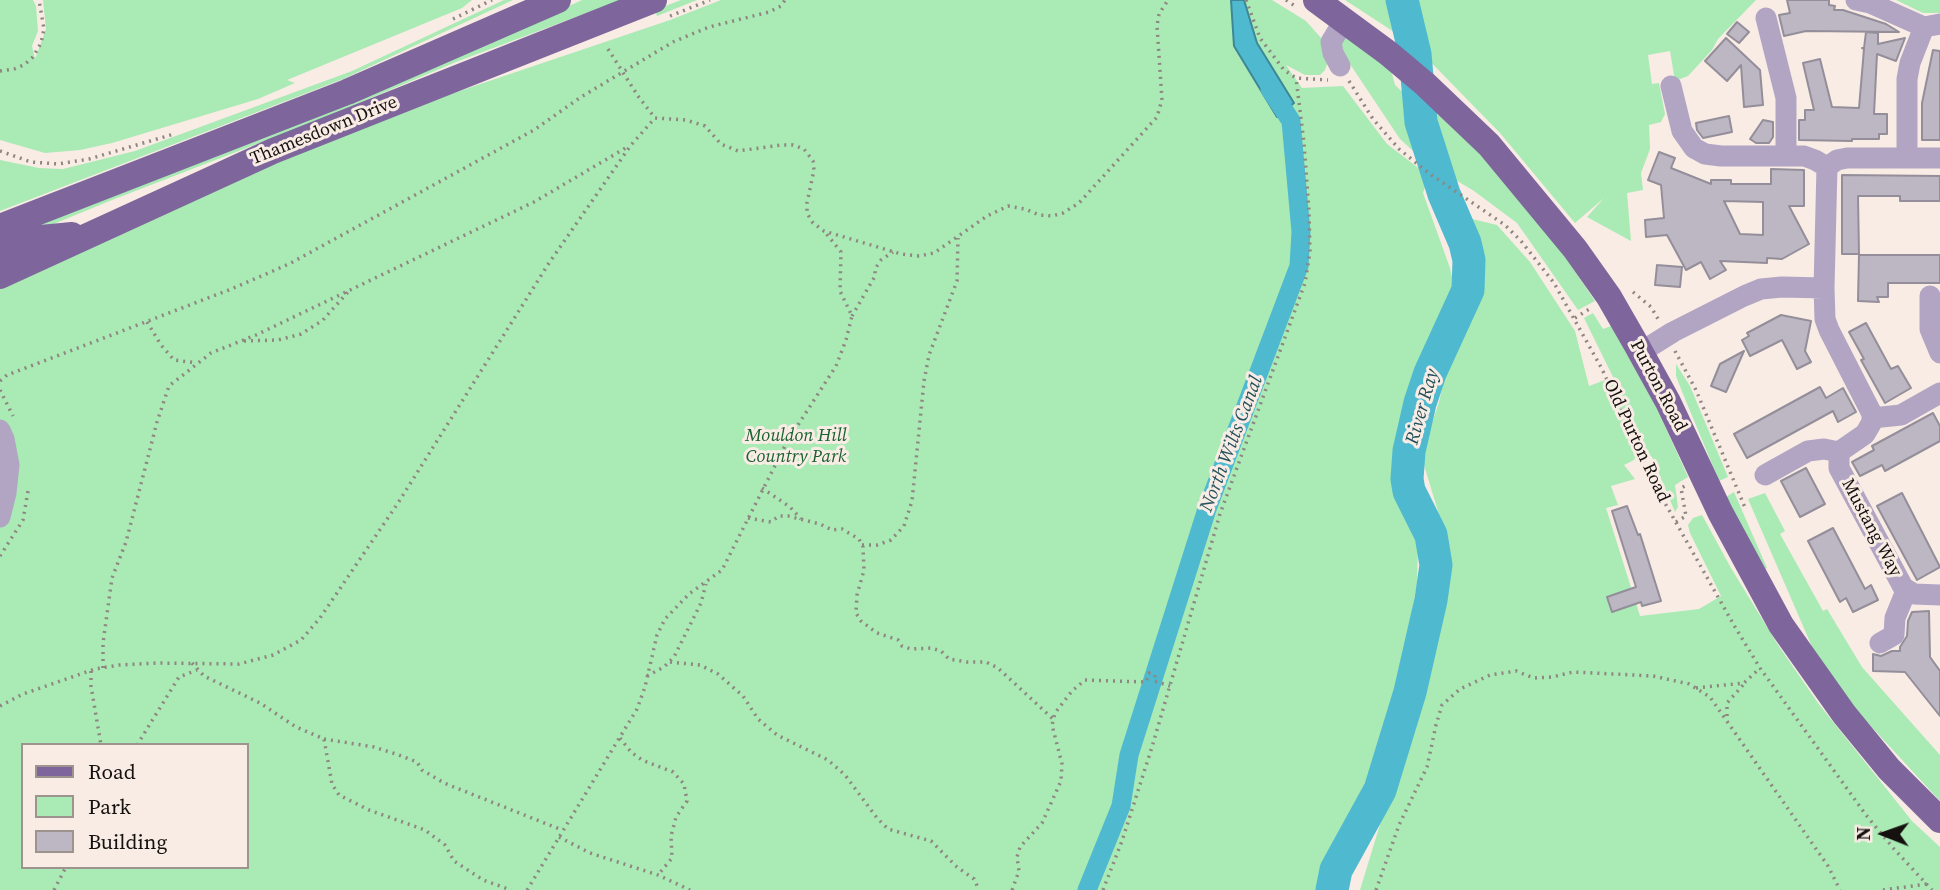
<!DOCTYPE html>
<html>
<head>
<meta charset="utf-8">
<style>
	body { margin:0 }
	#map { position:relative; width:1940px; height:890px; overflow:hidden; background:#f9ece5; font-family:"Source Serif 4",serif }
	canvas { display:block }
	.legend { position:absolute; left:21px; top:743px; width:228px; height:126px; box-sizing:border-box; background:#f9ece5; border:2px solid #9e948f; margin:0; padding:9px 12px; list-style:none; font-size:21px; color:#15110f }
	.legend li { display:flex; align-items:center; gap:14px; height:35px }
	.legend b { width:35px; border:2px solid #9e948f }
	.north { position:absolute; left:1849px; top:799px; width:70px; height:70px; -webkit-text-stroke:5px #f9ece5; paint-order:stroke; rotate:271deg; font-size:19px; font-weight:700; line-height:28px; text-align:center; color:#15110f }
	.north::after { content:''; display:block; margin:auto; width:24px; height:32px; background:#15110f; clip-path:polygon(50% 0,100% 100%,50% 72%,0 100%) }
</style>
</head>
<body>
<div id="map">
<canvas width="1940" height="890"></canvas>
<ul class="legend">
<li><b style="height:9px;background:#7e669c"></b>Road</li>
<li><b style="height:19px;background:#a9eab5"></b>Park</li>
<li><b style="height:19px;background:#bdb7c3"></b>Building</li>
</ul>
<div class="north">N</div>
</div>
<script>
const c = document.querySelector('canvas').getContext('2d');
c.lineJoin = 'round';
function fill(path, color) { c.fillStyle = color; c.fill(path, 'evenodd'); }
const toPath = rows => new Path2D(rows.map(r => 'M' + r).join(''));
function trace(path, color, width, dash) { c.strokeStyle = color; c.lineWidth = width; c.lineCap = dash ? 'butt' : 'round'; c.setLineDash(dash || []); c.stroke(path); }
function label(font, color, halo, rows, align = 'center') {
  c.font = font + ' "Source Serif 4",serif'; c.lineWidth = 6; c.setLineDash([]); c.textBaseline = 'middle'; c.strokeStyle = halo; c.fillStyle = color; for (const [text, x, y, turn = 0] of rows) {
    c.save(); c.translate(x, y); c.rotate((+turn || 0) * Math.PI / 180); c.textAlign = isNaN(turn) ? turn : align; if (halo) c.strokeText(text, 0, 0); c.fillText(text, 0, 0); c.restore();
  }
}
fill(toPath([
	[0,0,33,0,36,6,38,31,32,46,35,59,46,29,43,0,472,0,462,8,287,80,295,83,258,99,112,143,80,150,45,153,0,140],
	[504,0,513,0,343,79,0,211,0,160,39,168,63,169,135,151,352,71],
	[582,0,621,0,456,62,324,118,112,200,0,246,0,239,517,30],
	[681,0,697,0,657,16,655,10],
	[721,0,1272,0,1306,21,1322,39,1328,61,1325,70,1320,75,1305,75,1286,65,1302,88,1343,86,1387,144,1429,176,1423,193,1450,268,1455,292,1449,313,1402,420,1396,469,1402,509,1418,544,1417,585,1396,692,1361,797,1317,890,0,890,0,284,356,126,670,20],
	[23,745,247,745,247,867,23,867],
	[1345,0,1756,0,1718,39,1712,50,1688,76,1675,81,1670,51,1648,55,1652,84,1659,83,1665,114,1661,122,1649,125,1650,149,1641,173,1643,190,1627,193,1631,241,1587,217,1604,198,1575,223,1500,133,1414,45],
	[1896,0,1940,0,1940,13,1923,13],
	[1345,36,1391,70,1395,85,1412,101,1425,111,1432,111,1445,115,1476,148,1564,255,1595,301,1578,310,1517,223,1474,191,1424,161,1400,139,1342,52,1339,39],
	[1468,218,1497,225,1530,262,1575,331,1589,386,1613,377,1584,318,1593,313,1603,329,1611,326,1652,398,1688,477,1675,485,1678,507,1675,512,1652,457,1645,451,1637,454,1634,460,1624,465,1635,479,1611,486,1618,505,1606,508,1640,616,1699,609,1721,596,1690,533,1688,525,1693,518,1702,515,1731,568,1778,645,1818,703,1912,821,1940,847,1940,890,1360,890,1393,782,1432,644,1441,594,1446,556,1440,518,1424,465,1424,447,1439,402,1449,358,1463,278],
	[1676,364,1690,386,1728,477,1719,481,1681,389,1676,376],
	[1734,492,1767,568,1762,571,1726,497],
	[1765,493,1785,531,1780,534,1823,611,1827,609,1862,667,1940,755,1940,801,1843,696,1813,649,1748,499]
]), '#a9eab5');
const water = toPath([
	[1231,0,1244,0,1257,43,1294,103,1277,117,1234,46,1231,0]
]);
fill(water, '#4fb9d0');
trace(water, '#3e8796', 2);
trace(toPath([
	[1087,890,1121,806,1129,755,1207,509,1299,266,1301,232,1291,121,1270,89]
]), '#4fb9d0', 19);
trace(toPath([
	[1332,890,1336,870,1380,790,1410,692,1431,600,1436,565,1431,535,1409,491,1407,479,1409,451,1420,403,1430,373,1468,290,1469,260,1465,243,1444,194,1421,122,1415,54,1402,0]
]), '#4fb9d0', 33);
const building = toPath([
	[1787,0,1829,0,1829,5,1835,6,1834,10,1843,10,1886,24,1899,32,1806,31,1784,36,1779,15,1790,13,1787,0],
	[1737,22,1749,32,1739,43,1727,34,1737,22],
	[1866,32,1878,33,1878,44,1905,38,1896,61,1877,54,1874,114,1887,114,1887,134,1879,134,1879,139,1852,139,1852,141,1799,140,1799,120,1805,120,1805,110,1814,110,1803,63,1820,59,1832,107,1859,108,1864,49,1862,48,1864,48,1866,32],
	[1726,38,1760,70,1763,105,1744,107,1741,65,1727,81,1705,61,1726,38],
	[1933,50,1940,51,1940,140,1922,140,1922,103,1933,50],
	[1729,116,1732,132,1703,138,1697,130,1696,123,1729,116],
	[1763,120,1773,122,1773,137,1769,143,1756,143,1750,139,1763,120],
	[1659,152,1675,158,1671,168,1711,184,1711,180,1731,180,1731,184,1771,184,1771,169,1804,170,1804,206,1789,206,1809,244,1782,259,1767,258,1767,263,1720,261,1726,270,1710,279,1701,262,1686,270,1667,235,1646,237,1645,220,1664,218,1661,185,1648,180,1659,152],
	[1724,201,1763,202,1763,235,1740,234,1724,201],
	[1842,175,1940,176,1940,201,1900,201,1900,196,1858,196,1859,254,1842,254,1842,175],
	[1859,255,1940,255,1940,283,1888,283,1888,297,1877,297,1879,302,1858,301,1859,255],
	[1657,265,1682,267,1680,287,1655,285,1657,265],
	[1781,315,1811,321,1805,351,1811,362,1797,369,1782,340,1750,356,1742,340,1749,336,1747,333,1781,315],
	[1866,323,1891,369,1898,366,1911,388,1885,403,1861,360,1864,359,1849,332,1866,323],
	[1744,351,1726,392,1711,386,1720,364,1744,351],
	[1820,387,1826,398,1843,388,1856,412,1838,422,1833,411,1747,458,1734,434,1820,387],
	[1933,413,1940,426,1940,441,1885,471,1882,465,1860,476,1852,462,1874,450,1872,446,1933,413],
	[1806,468,1825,504,1800,517,1781,481,1806,468],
	[1902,493,1940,567,1917,580,1877,506,1902,493],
	[1627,506,1638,535,1640,534,1661,601,1642,606,1641,602,1612,612,1607,597,1636,587,1612,511,1627,506],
	[1833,528,1865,589,1871,585,1878,600,1853,612,1846,598,1840,602,1808,541,1833,528],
	[1929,611,1930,657,1940,671,1940,716,1905,672,1873,671,1873,654,1881,656,1892,651,1900,651,1900,647,1907,636,1908,621,1912,612,1929,611]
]);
fill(building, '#bdb7c3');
trace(building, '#938e99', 2);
trace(toPath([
	[1246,0,1260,38,1284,70,1296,78,1328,80],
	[1286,0,1295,6],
	[670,16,710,0],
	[453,19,492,0],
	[0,71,14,69,24,65,33,57,41,43,44,29,39,0],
	[1349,81,1373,119,1399,149,1430,174,1505,225,1521,241,1554,283,1602,369,1661,496,1735,627,1760,668,1866,815,1894,849,1932,890],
	[638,96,655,118],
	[0,151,31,162,58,164,89,159,174,134],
	[1633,292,1651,307,1658,319],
	[852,316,875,276,875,269,881,260,893,252],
	[1575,318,1591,308],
	[147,322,161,345,174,360,197,363],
	[244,341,278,340,301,334,323,320,348,292],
	[1675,351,1696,390,1746,510],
	[0,381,7,375,229,290,289,264,534,130,581,97,673,42,709,27,769,12,781,6,785,0],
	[0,390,13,416],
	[762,488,790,507,801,519],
	[748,518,771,522,779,516,788,516,820,524,832,530,842,529,859,539,863,547,864,570,857,595,856,613,861,621,877,633,898,640,902,646,911,649,931,648,941,651,949,659,967,662,986,662,998,668,1053,719],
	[1676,522,1686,516,1681,488,1685,486],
	[862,545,877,545,891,540,904,526,912,501,924,381,929,355,957,281,958,238],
	[0,556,23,520,28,491],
	[670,662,700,665,718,674,743,696,758,719,777,735,828,760,845,775,877,818,888,829,931,841,957,867,974,879,979,890],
	[192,663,204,676,260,703,296,727,324,739,332,784,339,795,369,810,425,830,445,845,454,861,483,880,511,890],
	[103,668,103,643,112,578,126,542,157,422,169,386,211,353,256,335,534,202,629,146],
	[91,671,91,686,101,745],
	[647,676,664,667,674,657,701,603,706,584],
	[1696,688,1744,683,1760,668],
	[0,706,23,694,95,669,119,665,157,663,239,664,273,655,301,640,320,618,398,503,549,263,631,145,655,118,686,120,705,126,721,144,738,151,781,145,793,145,804,149,813,161,814,170,807,203,807,213,813,223,824,231,901,254,919,256,934,253,987,216,1008,206,1025,209,1039,215,1052,216,1063,213,1079,203,1157,117,1162,100,1157,26,1159,14,1168,0],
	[1727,716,1727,703,1743,685],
	[620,738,631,752,642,760,673,772,684,784,687,801,676,817,671,836,672,858,658,875],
	[324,739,374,747,399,755,417,762,422,770,444,783,562,830],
	[137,745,179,677,197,670],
	[559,837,590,853,658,875,690,890],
	[54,890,66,867],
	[527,890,637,709,645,687,657,635,665,619,689,594,722,570,787,442,836,366,846,340,852,316,840,291,841,252,825,232],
	[1012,890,1019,871,1017,857,1020,847,1042,823,1061,781,1062,764,1052,725,1055,713,1072,691,1085,680,1146,682,1149,673,1155,675,1154,681,1170,686],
	[1103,890,1122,841,1152,747,1220,514,1305,283,1310,252,1309,211,1304,143,1296,78],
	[1376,890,1399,825,1427,767,1436,725,1442,705,1460,689,1490,675,1516,671,1534,678,1552,677,1573,672,1653,676,1689,684,1710,697,1828,866,1840,890],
	[1883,890,1927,884]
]), '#8f8682', 3.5, [2, 5]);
trace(toPath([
	[1856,0,1870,3,1924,27,1940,24],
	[1766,18,1786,98,1786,155],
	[1340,66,1333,53,1331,42,1345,19],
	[1671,86,1682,131,1694,148,1705,154,1721,156,1804,156,1815,160,1827,167],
	[1907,158,1907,79,1910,63,1924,27],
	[1940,158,1847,158,1837,160,1827,167,1824,288,1825,319,1829,330,1872,414,1872,422,1865,434,1839,452,1839,468,1903,587,1914,594,1940,595],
	[1930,296,1930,329,1940,353],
	[1641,352,1673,332,1744,296,1761,289,1782,287,1824,288],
	[1872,418,1901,415,1940,393],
	[0,430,4,439,9,465,6,493,0,517],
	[1765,475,1808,451,1824,449,1839,452],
	[1880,643,1894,635,1895,618,1906,591]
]), '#b1a5c3', 21);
trace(toPath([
	[1316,0,1388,53,1425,84,1489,145,1575,249,1609,297,1636,344,1668,402,1720,512,1781,625,1844,714,1889,769,1940,820],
	[0,227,347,92,558,0],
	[0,252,41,238,72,235],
	[0,276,273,151,654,0]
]), '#7e669c', 26);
trace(toPath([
	[608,49,638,96]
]), '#8f8682', 3.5, [2, 5]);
label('18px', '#15110f', '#f9ece5', [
	["Thamesdown Drive",324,131,-22],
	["Purton Road",1658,386,62],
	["Old Purton Road",1636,441,65],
	["Mustang Way",1871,528,62]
]);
label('italic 18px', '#1a6231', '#f9ece5', [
	["Mouldon Hill",796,436],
	["Country Park",796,457]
]);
label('italic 19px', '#24525c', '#f9ece5', [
	["River Ray",1423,407,-74],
	["North Wilts Canal",1232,444,-69]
]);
</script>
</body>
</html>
